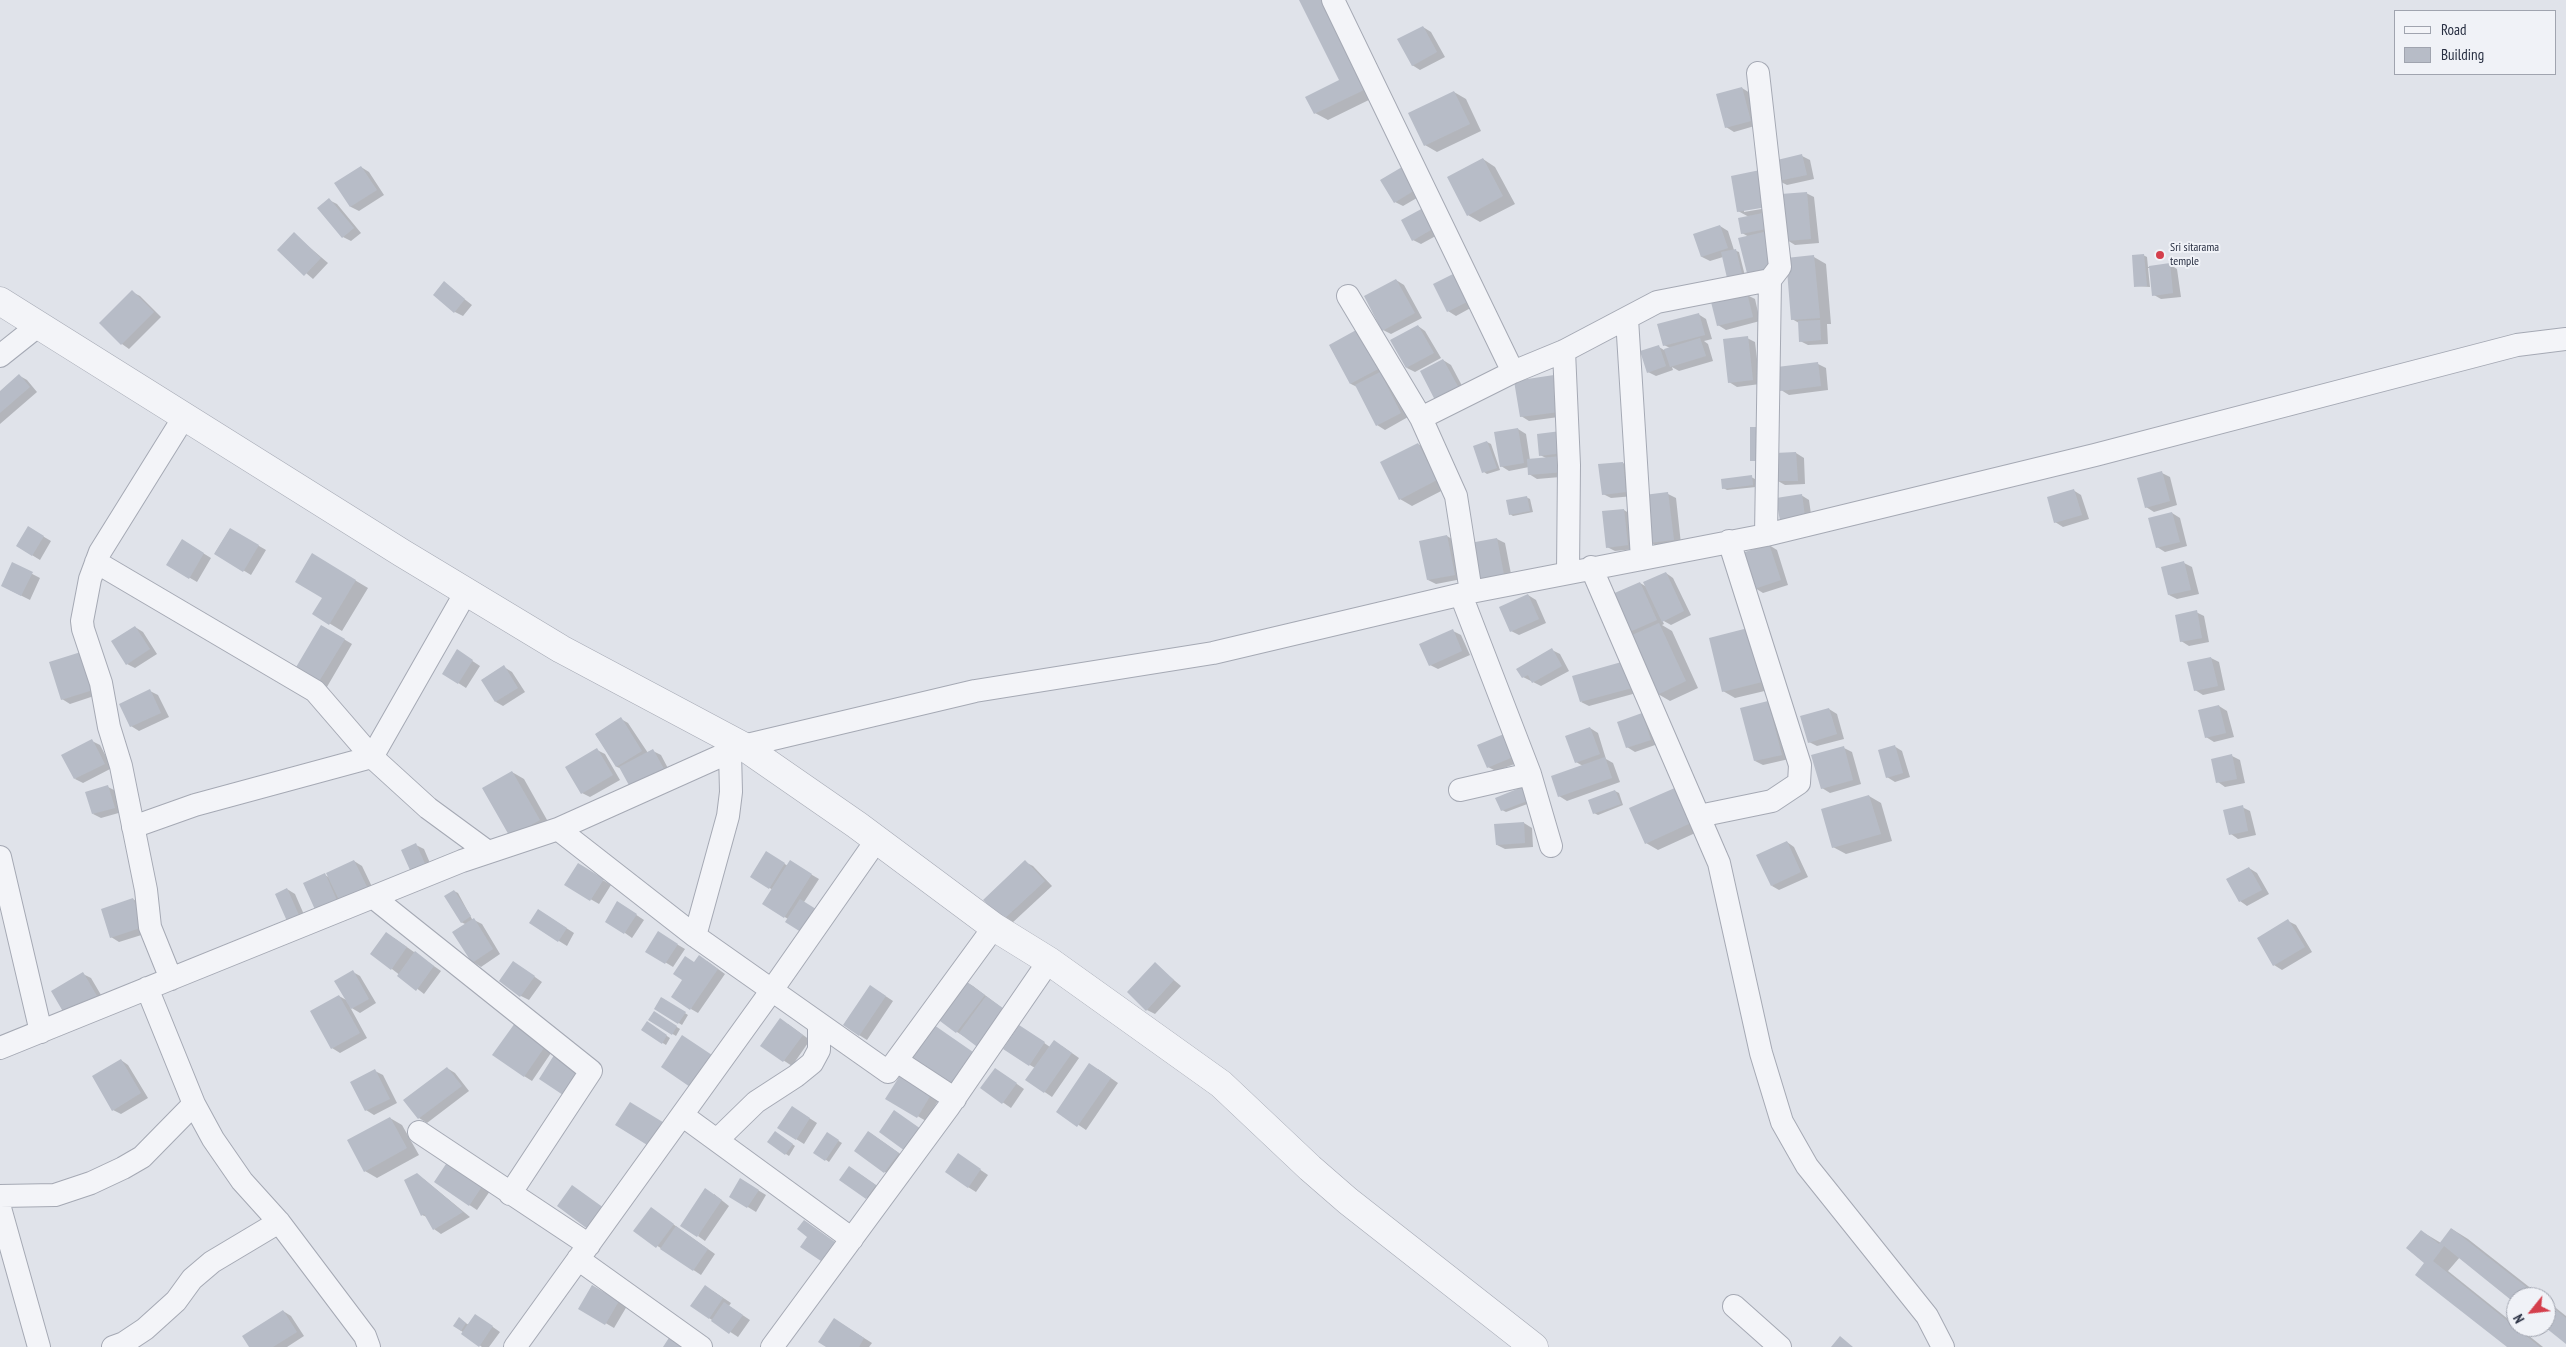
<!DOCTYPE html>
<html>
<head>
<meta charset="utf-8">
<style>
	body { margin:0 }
	#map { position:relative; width:2566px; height:1347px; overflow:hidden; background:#e0e3ea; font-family:"PT Sans Narrow",sans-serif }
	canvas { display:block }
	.legend { position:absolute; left:2394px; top:10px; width:162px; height:65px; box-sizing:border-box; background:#f0f2f7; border:1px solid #a0a4af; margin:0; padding:6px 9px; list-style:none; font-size:15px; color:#282f42 }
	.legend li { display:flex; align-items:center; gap:10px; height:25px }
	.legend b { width:25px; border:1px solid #a0a4af }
	.north { position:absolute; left:2506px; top:1287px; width:50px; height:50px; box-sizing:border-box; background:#f0f2f7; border:1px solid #a0a4af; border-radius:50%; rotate:241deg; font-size:14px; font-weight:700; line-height:20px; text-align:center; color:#282f42 }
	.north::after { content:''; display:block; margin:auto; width:18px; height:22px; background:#d43f4c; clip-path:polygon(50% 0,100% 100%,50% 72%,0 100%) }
</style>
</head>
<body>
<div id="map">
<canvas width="2566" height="1347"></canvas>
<ul class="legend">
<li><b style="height:6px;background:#f3f4f8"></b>Road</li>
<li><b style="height:14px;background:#b7bcc7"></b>Building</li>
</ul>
<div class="north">N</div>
</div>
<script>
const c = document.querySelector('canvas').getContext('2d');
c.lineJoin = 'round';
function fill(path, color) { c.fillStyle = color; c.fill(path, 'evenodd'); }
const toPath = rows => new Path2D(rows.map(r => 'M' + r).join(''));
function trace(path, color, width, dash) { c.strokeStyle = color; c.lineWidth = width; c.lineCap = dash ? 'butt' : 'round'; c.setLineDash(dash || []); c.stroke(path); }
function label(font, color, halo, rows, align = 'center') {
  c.font = font + ' "PT Sans Narrow",sans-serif'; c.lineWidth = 4; c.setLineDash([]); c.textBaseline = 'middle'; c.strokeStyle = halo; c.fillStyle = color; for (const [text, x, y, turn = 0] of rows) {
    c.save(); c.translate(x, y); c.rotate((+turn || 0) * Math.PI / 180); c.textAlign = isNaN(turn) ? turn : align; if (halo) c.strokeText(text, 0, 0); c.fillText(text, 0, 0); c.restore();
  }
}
fill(toPath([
	[1300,0,1379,95,1328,120,1315,113,1307,97,1341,80],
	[1423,27,1431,32,1445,57,1420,70,1412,65],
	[1742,88,1750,93,1758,125,1734,132,1726,127],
	[1454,92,1466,99,1481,131,1437,152,1425,145],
	[1802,156,1810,160,1814,179,1787,185,1779,181],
	[1483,159,1495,167,1515,204,1480,222,1468,215],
	[361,167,369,172,384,195,359,211,351,207,336,183],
	[1402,169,1422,195,1403,206,1395,202],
	[1759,172,1767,176,1774,211,1765,212,1775,218,1778,232,1766,234,1772,238,1781,274,1757,280,1749,276,1739,239,1749,237,1742,233,1740,219,1749,217,1738,211,1732,177],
	[1773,204,1773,207,1744,212,1744,209],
	[1806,193,1814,197,1819,243,1795,245,1787,240],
	[329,200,337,204,361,233,351,241,343,237],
	[1402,220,1443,232,1421,244,1413,240],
	[1720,226,1728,231,1734,250,1739,252,1745,276,1732,279,1723,257,1710,261,1702,257,1695,235],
	[294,234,328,263,313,279,279,250],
	[2143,255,2147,257,2148,267,2169,264,2177,269,2181,297,2161,299,2154,295,2150,268,2148,268,2150,287,2135,286],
	[1814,257,1826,264,1831,324,1827,324,1828,344,1808,345,1800,341,1799,323,1792,319],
	[1396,280,1404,285,1422,318,1391,334,1383,330],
	[444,283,472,305,463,316,455,312],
	[1434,284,1476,305,1456,316,1448,311],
	[132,292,140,296,161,317,129,349,122,344,100,323],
	[1747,295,1755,299,1760,321,1726,330,1718,325],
	[1698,314,1706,319,1712,339,1704,341,1708,344,1713,361,1679,371,1672,367,1673,370,1656,376,1648,372,1659,347,1664,350,1670,348,1664,345],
	[1418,326,1425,331,1441,358,1415,372,1407,368],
	[1358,331,1408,417,1385,430,1377,425,1357,387,1351,384,1330,346],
	[1747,338,1755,342,1760,384,1737,387,1729,382],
	[1443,360,1451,365,1468,397,1446,408],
	[1818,364,1826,368,1828,390,1789,395,1781,390],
	[20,376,27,380,37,392,0,424,0,392],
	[1516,382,1566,416,1529,421,1521,416],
	[1518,429,1526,434,1530,460,1546,458,1540,455,1560,433,1572,476,1537,479,1529,474,1529,467,1509,471,1501,466],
	[1487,442,1491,444,1500,470,1487,474,1484,472],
	[1418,444,1430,451,1449,487,1412,506,1400,499],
	[1796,453,1804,458,1805,484,1785,485,1778,481],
	[1623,463,1631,468,1634,496,1611,498,1603,494,1600,465],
	[2162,473,2170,477,2177,505,2154,512,2146,507],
	[1751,477,1755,479,1756,487,1727,490,1723,488],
	[2073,490,2081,495,2089,519,2063,527,2055,522],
	[1668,494,1676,498,1681,544,1658,547,1650,542],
	[1801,495,1809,500,1812,521,1789,524],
	[1526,497,1530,499,1533,512,1513,516,1510,514],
	[1624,510,1632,515,1635,549,1615,551,1607,547],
	[2172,513,2180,518,2187,546,2165,552,2157,547],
	[29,528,51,541,40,560,17,546],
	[230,529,266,550,251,575,215,553],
	[1447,536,1455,541,1462,579,1436,584,1428,580],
	[1497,539,1505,543,1512,579,1486,584],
	[182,540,211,558,197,582,168,565],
	[1769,545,1777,550,1788,585,1763,593,1755,588],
	[313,555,368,588,342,631,314,614,324,598],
	[2184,563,2192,567,2199,594,2177,599,2169,595],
	[13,564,40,578,30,600,10,590],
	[1666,573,1673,578,1691,615,1671,625,1662,620,1664,624,1662,625,1672,631,1698,688,1670,701,1658,694,1628,632,1640,583,1647,587],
	[1528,595,1536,600,1546,623,1519,635,1511,631],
	[2196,612,2204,616,2209,642,2189,646,2181,641],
	[322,626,352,644,324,692,293,674],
	[135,627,143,632,157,654,135,668,127,664],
	[1748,629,1773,689,1735,698,1723,691],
	[1453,631,1461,635,1470,655,1438,669,1430,665],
	[1552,650,1560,654,1569,671,1541,686,1523,677],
	[465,656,480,666,466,688,443,673],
	[2211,658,2219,662,2225,690,2203,695,2195,690],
	[1625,662,1640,692,1589,706,1581,702],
	[51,663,103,693,70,704,62,699],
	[504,667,512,672,525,692,503,706,496,702],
	[150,691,158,695,169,717,139,731,131,726],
	[1768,702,1776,707,1789,759,1763,765,1755,761],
	[2219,706,2227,711,2234,737,2214,742,2206,737],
	[1829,709,1837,714,1844,739,1817,746,1809,742],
	[1642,715,1650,719,1658,744,1635,752,1627,747],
	[621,719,628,723,648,753,653,751,661,755,671,774,622,769,617,767,596,735],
	[1590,728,1598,733,1606,759,1613,763,1620,782,1567,801,1559,796,1583,766,1576,762],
	[1504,736,1520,762,1496,771,1488,767],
	[92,741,100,745,112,768,83,783,75,779],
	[1894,746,1902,751,1910,777,1895,782,1887,777],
	[1844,748,1852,752,1861,784,1830,793,1822,788],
	[597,750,605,754,620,780,590,797,582,793],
	[2232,756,2240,760,2245,783,2225,787,2218,782],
	[512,772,524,779,551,827,523,843],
	[108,787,116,791,122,812,101,818,93,814],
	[1521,789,1530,803,1506,812,1502,810],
	[1615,791,1619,793,1623,805,1598,815,1594,813],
	[1689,795,1704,829,1658,850,1646,843],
	[1869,796,1881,803,1892,841,1846,854,1833,847],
	[2242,807,2250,811,2256,835,2238,839,2231,834],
	[1524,823,1532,828,1533,847,1505,849,1497,845],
	[1787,842,1794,847,1808,877,1779,890,1772,886],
	[416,845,424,849,436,877,403,851],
	[767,853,788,866,790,862,819,879,804,902,788,919,764,904,773,890,752,877],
	[354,861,362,866,376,895,326,918,325,875,330,878],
	[1025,862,1033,866,1052,886,1011,924,1003,919],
	[578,865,611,885,599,904,566,885],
	[2249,868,2257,873,2269,894,2247,906,2240,901],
	[287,889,295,894,309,926,298,931],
	[454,891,458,893,472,919,482,924,500,954,481,967,473,962,467,925,461,922],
	[133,899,141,904,151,932,119,942,111,937],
	[626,908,644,920,632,938,625,933],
	[546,915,574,933,567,946,530,923],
	[2288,921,2296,925,2312,952,2282,970,2274,965],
	[658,933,685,949,673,967,647,951],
	[394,938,441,971,424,994,392,969],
	[707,961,725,974,698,1013,691,1009,695,963],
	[1155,964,1181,986,1155,1014,1147,1010],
	[521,967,542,982,529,1000,521,996],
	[353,972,360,976,376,1003,360,1013,350,1007,367,1038,340,1053,332,1048,339,996,348,1001],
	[83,974,91,978,104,1000,74,1018],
	[965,981,973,986,1014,1017,965,1037,957,1032,938,1018],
	[878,991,893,1001,867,1040,859,1035],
	[662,998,688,1015,682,1025,655,1008],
	[655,1013,680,1029,676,1036,650,1020],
	[647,1023,670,1038,666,1045,642,1030],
	[515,1024,553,1050,532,1081,524,1076],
	[788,1024,810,1040,792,1066,762,1046],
	[1027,1031,1050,1047,1062,1046,1079,1058,1052,1097,1027,1080,1035,1068,1030,1065],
	[121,1060,128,1065,148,1098,121,1114,113,1110],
	[447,1068,455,1073,469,1091,427,1123,419,1118,405,1100],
	[1098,1069,1118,1083,1086,1130,1058,1111],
	[375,1071,383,1075,397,1103,374,1115,366,1110],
	[1003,1074,1024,1089,1011,1108,982,1088],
	[901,1075,939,1099,926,1121,887,1098],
	[800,1112,817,1123,804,1144,796,1139],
	[390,1118,402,1125,419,1155,377,1178,365,1171],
	[869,1132,906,1158,892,1176,885,1172],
	[778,1134,795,1146,789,1156,768,1142],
	[827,1134,842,1143,829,1162,815,1152],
	[966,1160,988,1175,976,1192,968,1187],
	[857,1172,883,1190,875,1202,867,1198],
	[417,1175,425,1180,470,1217,441,1234,434,1229,427,1217,422,1215],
	[435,1182,492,1188,477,1210],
	[748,1184,766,1195,756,1212,730,1196],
	[714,1194,729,1206,705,1241,698,1236],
	[659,1214,715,1254,701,1275,635,1231],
	[2452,1229,2468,1239,2542,1297,2516,1297,2516,1302,2460,1257,2448,1271,2543,1347,2509,1347,2426,1262,2421,1231,2441,1243],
	[592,1286,627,1306,614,1328,580,1308],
	[713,1291,731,1303,729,1306,750,1320,738,1337,709,1318],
	[2546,1300,2566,1316,2566,1342,2546,1326],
	[283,1311,291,1316,304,1336,287,1347,251,1347],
	[459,1319,469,1325,483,1320,500,1332,489,1347,482,1347,455,1326],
	[842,1324,872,1343,869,1347,828,1347]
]), '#0003');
fill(toPath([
	[1299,0,1324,0,1368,88,1314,114,1305,97,1339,80],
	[1423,26,1437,52,1412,66,1397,39],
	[1742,87,1751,121,1725,128,1716,94],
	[1454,91,1470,124,1424,146,1408,113],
	[1802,154,1807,175,1778,181,1773,161],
	[1483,158,1503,196,1467,216,1447,177],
	[361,166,377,190,350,207,334,183],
	[1402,167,1415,190,1394,203,1380,180],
	[1760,170,1767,207,1737,212,1731,176],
	[1807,192,1811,239,1786,241,1781,194],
	[329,198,354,228,342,238,317,208],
	[1425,207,1436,227,1412,241,1401,220],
	[1768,212,1771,228,1741,234,1738,218],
	[1720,225,1728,248,1701,257,1693,234],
	[294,232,321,258,304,276,277,250],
	[1764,232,1774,270,1748,277,1738,238],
	[1736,249,1742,274,1727,278,1721,252],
	[2144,254,2147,286,2134,287,2132,255],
	[1814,255,1820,318,1791,320,1786,258],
	[2170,263,2173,293,2152,296,2149,266],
	[1455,273,1469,301,1447,312,1433,284],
	[1396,279,1415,313,1382,331,1364,296],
	[444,281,465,299,454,313,433,295],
	[132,290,154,312,121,345,99,323],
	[1747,293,1753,317,1717,326,1711,302],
	[1699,313,1705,335,1663,346,1657,324],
	[1820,320,1821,340,1799,342,1798,321],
	[1418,325,1434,353,1406,368,1390,340],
	[1358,329,1380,368,1350,384,1329,345],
	[1748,336,1753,380,1728,383,1723,339],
	[1700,338,1706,356,1670,367,1664,349],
	[1659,345,1666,366,1647,373,1640,351],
	[1443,359,1461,392,1437,404,1420,371],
	[1818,362,1821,386,1780,391,1777,367],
	[1380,372,1401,413,1376,426,1355,385],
	[19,374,30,387,0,413,0,391],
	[1554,375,1559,412,1520,417,1514,381],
	[1750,427,1762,427,1761,461,1750,461],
	[1518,428,1524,463,1500,467,1494,432],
	[1561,431,1563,453,1539,456,1537,434],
	[1487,441,1497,468,1482,473,1473,446],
	[1418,443,1437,480,1399,500,1380,462],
	[1796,452,1798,481,1776,481,1775,453],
	[1563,456,1564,472,1528,475,1527,459],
	[1623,462,1626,492,1602,495,1598,464],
	[2162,471,2170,501,2145,508,2137,478],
	[1752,475,1753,485,1722,489,1721,479],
	[2074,489,2082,515,2054,523,2047,497],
	[1668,492,1674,540,1649,543,1644,495],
	[1802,494,1805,517,1780,521,1776,498],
	[1527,496,1530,511,1509,515,1506,500],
	[1624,509,1628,545,1606,548,1602,511],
	[2172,512,2180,542,2156,548,2148,518],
	[28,526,44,536,32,556,16,546],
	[230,528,259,545,243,572,214,554],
	[1447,535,1455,575,1427,580,1419,541],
	[1497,538,1504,575,1477,580,1470,543],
	[182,539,204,553,189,579,166,565],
	[1769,544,1781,580,1754,589,1742,553],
	[312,553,356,580,329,625,312,614,322,598,295,582],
	[2184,561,2191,590,2168,595,2161,567],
	[12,562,33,572,21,596,1,586],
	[1666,572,1684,611,1662,622,1643,582],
	[1640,582,1657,620,1627,633,1610,595],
	[1528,594,1539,619,1510,632,1499,607],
	[2197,610,2202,638,2180,642,2175,615],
	[1659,623,1686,681,1657,695,1630,636],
	[321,625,345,639,315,688,292,674],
	[135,626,150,649,126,665,111,641],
	[1748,628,1762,682,1722,692,1709,638],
	[1453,629,1462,651,1429,666,1419,644],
	[1552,648,1562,666,1532,683,1528,675,1522,678,1516,669],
	[457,649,473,660,458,684,442,674],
	[84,651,96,689,61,700,49,662],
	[2211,657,2218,686,2194,691,2187,662],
	[1625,661,1632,688,1580,702,1572,676],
	[504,665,518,688,495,702,481,680],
	[150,689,161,713,130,727,119,704],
	[1768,701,1782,755,1754,761,1740,708],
	[2219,705,2226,733,2205,738,2198,710],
	[1829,708,1837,734,1808,743,1800,716],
	[1642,713,1651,740,1626,748,1617,722],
	[621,717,642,751,616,767,595,734],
	[1590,727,1600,754,1575,763,1565,736],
	[1504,734,1513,757,1487,768,1477,745],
	[92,739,105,764,74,779,61,755],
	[1895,745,1903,773,1886,778,1878,750],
	[1844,746,1853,780,1821,789,1811,755],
	[597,748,613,775,581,794,565,767],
	[653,749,664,769,630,787,619,767],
	[2232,754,2237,779,2216,783,2211,759],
	[1605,757,1612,778,1558,797,1551,776],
	[512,771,540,820,510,837,482,788],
	[108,785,115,808,92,814,85,792],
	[1522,787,1527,801,1501,811,1495,798],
	[1677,787,1693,822,1645,844,1629,808],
	[1615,790,1621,804,1593,814,1588,800],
	[1869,795,1881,834,1832,848,1821,809],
	[2243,805,2248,831,2229,835,2223,810],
	[1524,822,1525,843,1496,845,1494,824],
	[1787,841,1801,872,1771,886,1756,855],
	[416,843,429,873,414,879,401,850],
	[766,851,785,863,769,889,750,877],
	[354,860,369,891,341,904,326,873],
	[790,860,812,874,784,918,762,904],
	[1025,860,1045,881,1003,920,983,900],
	[578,863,604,879,590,901,564,885],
	[2249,867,2262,890,2239,902,2226,879],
	[325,873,339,905,317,914,303,883],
	[287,888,302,922,290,928,275,894],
	[454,890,471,916,461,923,444,896],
	[133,898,143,927,110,938,101,909],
	[800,899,819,911,804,934,785,922],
	[617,901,637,914,624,934,605,922],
	[538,909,567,928,558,942,529,923],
	[474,918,493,949,472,963,452,932],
	[2288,919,2305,947,2273,966,2257,938],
	[658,931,678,944,665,964,645,952],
	[386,932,407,947,391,970,370,954],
	[415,951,434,966,416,991,397,976],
	[699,955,718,969,690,1010,671,997,682,980,673,974,685,956,694,962],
	[513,961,535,976,520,997,499,981],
	[1155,962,1174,980,1146,1011,1127,992],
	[353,970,369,999,351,1009,334,981],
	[83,972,97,996,65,1015,51,991],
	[964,980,985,995,956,1033,936,1018],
	[870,985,886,996,859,1036,843,1025],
	[339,995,360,1033,331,1049,310,1011],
	[986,996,1007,1011,980,1049,959,1033],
	[661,997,686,1012,678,1024,654,1009],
	[654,1011,677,1026,672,1035,648,1020],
	[780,1018,803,1035,783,1062,760,1046],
	[647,1021,667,1035,662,1044,641,1030],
	[515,1023,546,1045,524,1077,492,1055],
	[934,1025,973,1052,951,1085,912,1058],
	[1019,1025,1045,1042,1029,1066,1003,1049],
	[682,1035,715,1057,693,1089,661,1067],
	[1054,1040,1072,1053,1044,1093,1025,1080],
	[556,1052,581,1069,563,1095,539,1079],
	[121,1059,141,1093,112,1111,92,1076],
	[1089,1063,1111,1078,1077,1127,1056,1112],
	[447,1067,462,1086,418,1119,403,1100],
	[995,1068,1017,1083,1002,1104,980,1088],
	[375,1069,390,1099,365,1111,350,1082],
	[901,1074,932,1093,917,1118,885,1099],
	[630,1102,666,1124,652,1148,615,1125],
	[792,1106,810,1118,796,1140,777,1128],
	[894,1110,921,1129,905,1151,879,1132],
	[390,1117,407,1148,364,1172,347,1140],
	[775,1131,793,1144,785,1155,767,1142],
	[868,1131,899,1153,884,1173,854,1151],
	[827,1132,839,1140,825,1161,813,1153],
	[958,1153,981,1169,968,1188,945,1172],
	[450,1158,485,1182,469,1206,434,1182],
	[849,1166,876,1185,866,1199,839,1180],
	[417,1173,463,1212,433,1230,424,1214,421,1216,404,1180],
	[740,1178,759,1190,747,1208,729,1197],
	[572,1185,604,1208,589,1230,557,1206],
	[705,1188,722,1200,697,1237,680,1226],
	[651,1207,674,1224,656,1248,633,1231],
	[804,1220,835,1242,821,1261,800,1247,807,1237,797,1229],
	[676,1226,708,1249,693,1271,660,1249],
	[2451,1228,2539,1297,2516,1297,2516,1304,2444,1246,2433,1261,2540,1347,2507,1347,2415,1275,2424,1263,2406,1248,2421,1230,2439,1244],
	[592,1285,619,1301,605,1325,578,1309],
	[705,1285,723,1298,709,1319,690,1306],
	[724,1302,743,1315,729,1334,711,1321],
	[2546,1302,2566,1318,2566,1344,2546,1328],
	[283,1310,297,1332,273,1347,249,1347,242,1336],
	[475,1314,493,1326,479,1347,461,1334],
	[459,1317,466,1323,461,1331,453,1326],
	[834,1318,864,1338,859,1347,826,1347,818,1342],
	[672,1333,691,1347,663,1347],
	[1840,1336,1853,1347,1831,1347]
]), '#b7bcc7');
const minor = toPath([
	[1333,0,1513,372],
	[1758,73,1780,267,1770,280,1766,535],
	[1348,296,1421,418,1456,496,1471,592],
	[1627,319,1642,559],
	[1564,351,1569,465,1568,572],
	[0,356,39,325],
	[1421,418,1513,372,1564,351,1657,302,1770,280],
	[96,562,315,691,372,757,428,808,488,852],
	[1591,567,1719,863,1761,1053,1782,1122,1807,1166,1927,1316,1943,1347],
	[1461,595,1530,774,1551,846],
	[1460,790,1530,774],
	[1699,816,1772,801,1799,783,1800,765,1729,541],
	[133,827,195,805,372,757,466,592],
	[558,829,695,936,888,1072,994,927],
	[0,857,41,1032],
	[373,897,591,1071,510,1194],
	[695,936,728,816,731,792,730,752],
	[171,979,150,927,146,890,121,766,109,727,101,683,83,629,82,621,90,579,100,552,184,417],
	[147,988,194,1104,213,1139,242,1181,279,1222,365,1336,369,1347],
	[0,1048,462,861,558,829,743,746,975,691,1213,653,1471,592,1766,535,2095,455,2517,345,2566,339],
	[897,1061,955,1099],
	[682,1115,852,1239],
	[419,1132,589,1245],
	[717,1140,756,1102,796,1076,812,1063,819,1050,819,1026],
	[0,1196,55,1195,91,1183,123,1168,142,1157,194,1104],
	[0,1208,39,1347],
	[578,1259,701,1347],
	[1734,1306,1780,1347],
	[113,1347,124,1343,145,1329,176,1301,192,1279,212,1262,279,1222],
	[515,1347,772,990,876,841],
	[772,1347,948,1108,1049,961]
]);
const tertiary = toPath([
	[0,301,402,553,561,649,743,746,857,825,994,927,1049,961,1221,1084,1310,1168,1348,1201,1534,1347]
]);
trace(minor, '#a5a9b4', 24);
trace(tertiary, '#a5a9b4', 29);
trace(minor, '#f3f4f8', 22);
trace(tertiary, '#f3f4f8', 28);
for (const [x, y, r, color] of [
	[2160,255,5,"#d43f4c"]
]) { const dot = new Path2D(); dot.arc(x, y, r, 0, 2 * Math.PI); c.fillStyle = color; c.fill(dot); trace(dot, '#f0f2f7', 2); }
label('12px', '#282f42', '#f0f2f7', [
	["Sri sitarama",2170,248],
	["temple",2170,262]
], 'left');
</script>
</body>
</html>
